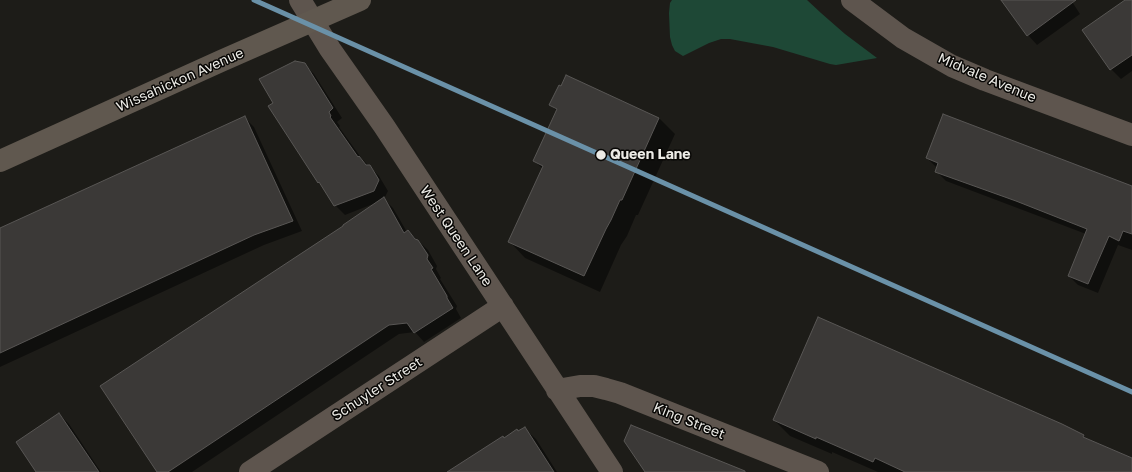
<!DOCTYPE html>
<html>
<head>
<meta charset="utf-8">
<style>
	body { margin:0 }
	canvas { display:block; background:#1d1c18 }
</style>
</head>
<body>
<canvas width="1132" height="472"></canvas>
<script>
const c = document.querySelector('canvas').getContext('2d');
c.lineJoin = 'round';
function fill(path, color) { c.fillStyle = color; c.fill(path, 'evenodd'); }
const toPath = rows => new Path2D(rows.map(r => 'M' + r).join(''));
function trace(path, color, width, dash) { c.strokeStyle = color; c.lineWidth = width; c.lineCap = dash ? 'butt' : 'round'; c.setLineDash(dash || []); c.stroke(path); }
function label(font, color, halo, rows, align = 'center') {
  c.font = font + ' "Golos Text",sans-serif'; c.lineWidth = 3; c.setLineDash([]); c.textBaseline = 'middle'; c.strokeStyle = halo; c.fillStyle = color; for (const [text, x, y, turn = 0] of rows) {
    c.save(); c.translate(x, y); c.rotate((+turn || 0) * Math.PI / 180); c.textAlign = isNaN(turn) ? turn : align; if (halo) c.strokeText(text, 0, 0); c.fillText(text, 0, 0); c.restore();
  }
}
fill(toPath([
	[672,0,807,0,821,13,845,34,877,58,836,65,830,64,773,47,730,39,721,39,709,43,683,56,675,51,672,45,670,37,669,13,670,3]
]), '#1e4836');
fill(toPath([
	[1002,0,1071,0,1080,14,1037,45,1028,35],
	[1132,7,1132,71,1121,79,1111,69,1084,30],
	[304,64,314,74,342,118,337,122,340,126,339,127,362,159,379,176,388,191,384,199,393,208,407,232,408,231,428,250,437,266,436,269,441,278,440,279,457,306,456,309,461,318,424,342,415,332,399,334,192,472,159,472,345,226,373,204,345,215,335,205,324,188,318,182,275,103],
	[551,105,659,118,675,134,638,215,636,215,627,236,621,245,600,292,525,258,510,242,543,169,534,161,557,111],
	[244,117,254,127,302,231,264,245,0,367,0,229],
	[927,158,1132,186,1132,250,1118,245,1098,293,1078,285,1069,276,1086,234,946,181,936,171,937,168],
	[59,414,69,424,101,472,37,472],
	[774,420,1083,436,1087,440,1132,459,1132,472,878,472,832,452,832,454,790,436],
	[524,428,536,439,557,472,449,472,504,439]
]), '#0007');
const building = toPath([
	[1001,0,1076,0,1027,36,1001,0],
	[1125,0,1132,0,1132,55,1110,70,1082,30,1125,0],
	[295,61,305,63,333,108,329,112,331,116,330,117,358,157,359,156,366,165,370,165,379,180,374,191,334,206,319,182,318,183,268,106,273,103,259,79,295,61],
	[566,75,659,118,622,200,620,200,611,220,606,229,584,276,508,242,543,166,533,161,557,109,549,105,559,85,561,86,566,75],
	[943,114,1132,186,1132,234,1123,231,1119,241,1109,236,1088,284,1068,276,1087,229,1016,201,935,172,938,163,926,158,943,114],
	[245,116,293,221,254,235,0,353,0,228,245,116],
	[384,197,404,233,408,230,415,239,418,240,428,255,427,259,433,268,431,269,447,296,447,298,453,308,414,333,407,323,389,325,168,472,157,472,100,386,343,226,343,225,384,197],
	[818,317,1062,424,1084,435,1083,437,1132,458,1132,472,905,472,875,458,873,462,816,437,816,439,773,420,818,317],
	[59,413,99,472,36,472,16,442,59,413],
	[631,425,745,471,745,472,645,472,624,441,631,425],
	[525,427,554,472,447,472,503,436,504,438,517,429,518,431,525,427]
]);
fill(building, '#3b3937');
trace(building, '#585654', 1);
trace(toPath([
	[300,0,330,49,384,126,612,472],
	[852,0,903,38,952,66,985,80,1132,135],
	[557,390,580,386,594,386,606,389,620,393,818,472],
	[250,472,503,306]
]), '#5e554e', 22);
trace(toPath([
	[0,161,221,61,360,0]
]), '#60584f', 22);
trace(toPath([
	[254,0,1132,392]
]), '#6a91a8', 5);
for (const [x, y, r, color] of [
	[601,155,5.5,"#ecebe6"]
]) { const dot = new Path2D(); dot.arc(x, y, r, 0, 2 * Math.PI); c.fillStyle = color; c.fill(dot); trace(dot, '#080705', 1.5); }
label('14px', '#ecebe6', '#080705', [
	["Midvale Avenue",987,78,23],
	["Wissahickon Avenue",180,80,-24],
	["West Queen Lane",456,236,56],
	["Schuyler Street",377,389,-33],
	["King Street",689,421,22]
]);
label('bold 14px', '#ecebe6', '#080705', [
	["Queen Lane",610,155]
], 'left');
</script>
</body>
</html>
